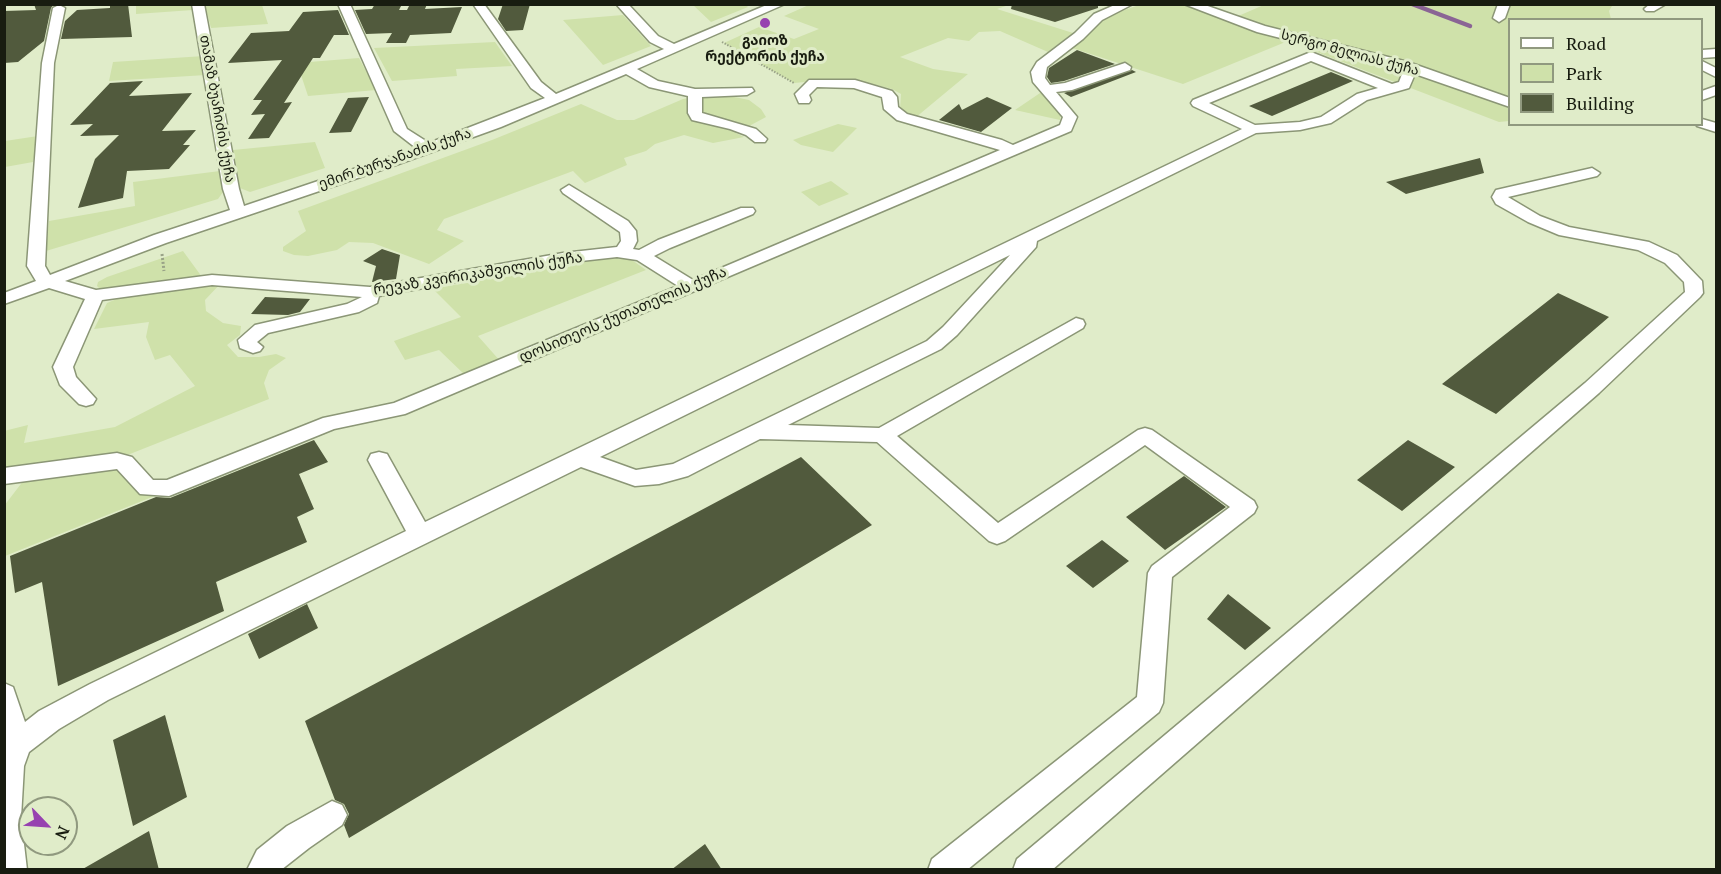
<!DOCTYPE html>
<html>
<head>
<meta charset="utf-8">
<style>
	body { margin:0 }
	#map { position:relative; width:1721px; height:874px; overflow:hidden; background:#e0ecc9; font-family:"PT Serif",serif }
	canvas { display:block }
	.frame { position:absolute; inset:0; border:6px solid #181c10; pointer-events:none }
	.legend { position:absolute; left:1508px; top:18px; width:195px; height:108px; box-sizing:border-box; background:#e0ecc9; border:2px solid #90997f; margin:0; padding:8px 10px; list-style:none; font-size:18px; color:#181c10 }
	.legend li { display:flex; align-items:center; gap:12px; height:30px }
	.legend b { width:30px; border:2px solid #90997f }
	.north { position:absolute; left:18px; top:796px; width:60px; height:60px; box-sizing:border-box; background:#e0ecc9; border:2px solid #90997f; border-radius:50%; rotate:115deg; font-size:16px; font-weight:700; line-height:24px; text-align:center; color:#181c10 }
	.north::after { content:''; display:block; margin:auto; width:21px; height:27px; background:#9742b0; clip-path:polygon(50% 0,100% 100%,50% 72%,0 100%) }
</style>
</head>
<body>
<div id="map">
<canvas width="1721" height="874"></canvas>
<div class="frame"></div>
<ul class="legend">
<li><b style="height:8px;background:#fff"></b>Road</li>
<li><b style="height:16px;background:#cfe1aa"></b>Park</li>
<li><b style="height:16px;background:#515a3d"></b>Building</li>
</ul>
<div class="north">N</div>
</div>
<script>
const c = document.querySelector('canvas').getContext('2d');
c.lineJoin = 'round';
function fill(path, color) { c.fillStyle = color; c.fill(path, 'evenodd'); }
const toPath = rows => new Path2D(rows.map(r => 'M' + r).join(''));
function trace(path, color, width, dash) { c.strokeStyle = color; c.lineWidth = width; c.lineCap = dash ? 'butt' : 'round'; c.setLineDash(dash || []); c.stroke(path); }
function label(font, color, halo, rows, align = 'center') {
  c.font = font + ' "PT Serif","Noto Sans Georgian",serif'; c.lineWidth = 6; c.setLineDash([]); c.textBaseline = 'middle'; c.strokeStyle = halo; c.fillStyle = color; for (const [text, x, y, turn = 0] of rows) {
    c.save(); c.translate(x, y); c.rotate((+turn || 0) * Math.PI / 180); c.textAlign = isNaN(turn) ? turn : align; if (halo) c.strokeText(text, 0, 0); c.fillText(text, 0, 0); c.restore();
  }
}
fill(toPath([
	[745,4,748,7,711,22,693,5],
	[811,4,1009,5,997,9,1073,33,1048,52,1000,31,979,32,969,41,948,38,900,57,933,69,968,74,915,118,900,111,901,94,892,89,857,80,838,79,794,83,724,43,759,27,794,39,819,29,784,16],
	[1266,4,1605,4,1612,6,1609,11,1611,19,1510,20,1509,121,1499,122,1408,87,1412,71,1236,17],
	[136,5,192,5,193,10,136,14],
	[205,5,262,5,268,24,211,28],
	[1139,5,1185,5,1243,27,1396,66,1405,72,1400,84,1288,41,1183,84,1069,47,1099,19],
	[623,15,651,46,603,65,563,20],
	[495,42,512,66,456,69,457,76,392,81,374,48],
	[204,56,206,75,109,81,113,62],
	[359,58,376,90,308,96,297,63],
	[1043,91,1061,113,1060,120,1015,110],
	[715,93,749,100,761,109,766,117,736,133,744,137,713,143,684,135,655,144,646,151,624,158,627,165,585,183,573,171,444,219,437,230,464,241,429,264,373,243,349,242,337,250,308,256,294,255,283,251,283,247,306,231,298,211,492,140,581,104,617,120,634,120,683,99],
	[838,124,857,128,833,152,801,145,793,140],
	[38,136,33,162,5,167,5,141],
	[315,142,325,168,250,192,240,188,233,150],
	[220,171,223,192,218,199,46,251,49,221,135,206,133,182],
	[831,181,849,194,819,206,801,192],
	[183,251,202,277,101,290,97,286,98,282,107,277],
	[608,256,632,260,646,270,478,336,501,362,466,376,439,350,405,360,394,341,461,317,433,289,577,260],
	[221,283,205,300,206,311,223,323,241,326,240,335,227,345,238,357,259,357,276,354,286,358,269,370,264,383,269,399,130,454,99,457,5,480,4,431,28,425,24,443,115,427,195,386,170,355,155,360,146,337,149,322,94,329,107,303,119,298,175,288],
	[115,466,162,493,5,556,4,506,27,476]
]), '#cfe1aa');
trace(toPath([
	[1412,4,1470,26]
]), '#8a6495', 4.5);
fill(toPath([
	[34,4,54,4,51,8,44,41,18,62,4,63,4,11,36,10],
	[110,4,128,4,132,37,61,39,65,21,77,10,110,8],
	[375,4,402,4,399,10,407,10,410,4,427,4,425,9,462,7,451,33,410,35,406,43,386,43,392,33,366,34,355,10,372,9],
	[503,4,530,4,523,30,506,31,498,19],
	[1012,4,1098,4,1098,8,1055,22,1011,9],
	[338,10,349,35,334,35,320,58,313,58,284,103,292,102,269,138,248,139,265,114,251,115,262,100,253,100,282,60,228,63,251,33,289,31,303,12],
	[1077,50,1115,64,1064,81,1051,83,1047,77,1049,68],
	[1132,70,1136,72,1071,97,1064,93],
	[1331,72,1353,81,1272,116,1249,106],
	[143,81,129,96,192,93,162,131,196,130,183,145,190,145,169,169,127,171,123,198,78,208,95,159,119,135,80,136,93,124,70,125,110,83],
	[369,97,351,132,329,133,348,98],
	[987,97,1012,108,981,132,939,120,959,104,962,110],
	[1480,158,1484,173,1406,194,1386,182],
	[382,249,400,255,396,279,372,282,376,266,363,261],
	[1558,293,1609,317,1496,414,1442,384],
	[265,297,310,299,300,312,288,315,251,314],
	[314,440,328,462,299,474,314,509,297,517,307,542,216,582,224,611,58,686,42,582,15,593,10,556,156,497,170,498],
	[1408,440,1455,467,1402,511,1357,480],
	[801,457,872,525,349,838,344,825,349,814,344,804,335,800,305,721],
	[1184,476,1226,507,1165,550,1126,517],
	[1102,540,1129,561,1093,588,1066,566],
	[1228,594,1271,628,1245,650,1207,619],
	[307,604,318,628,259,659,248,634],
	[165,715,187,797,133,826,113,740],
	[149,831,159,870,81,870],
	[705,844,722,870,671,870]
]), '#515a3d');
const minor = toPath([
	[192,4,204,4,239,189,244,206,416,148,394,131,338,4,350,4,407,129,429,143,545,98,531,88,473,4,484,4,541,82,556,94,664,49,650,42,616,4,628,4,658,36,674,44,769,4,785,4,637,69,658,81,695,89,752,88,754,91,747,95,702,97,702,113,756,129,767,139,765,142,755,142,746,135,730,129,692,120,688,113,688,96,649,87,626,74,501,127,393,166,166,243,65,281,96,290,212,275,370,287,563,253,617,247,621,241,620,232,563,193,561,190,569,185,628,221,636,231,637,241,633,249,639,250,658,240,741,208,753,208,755,211,753,214,670,248,654,256,693,280,1000,150,897,120,884,109,882,97,854,88,817,87,809,95,811,100,809,103,799,103,795,94,809,80,855,80,892,91,897,97,898,107,907,114,1002,140,1013,145,1060,125,1063,117,1033,82,1031,72,1037,62,1075,33,1094,14,1117,4,1133,4,1102,20,1083,39,1047,67,1045,78,1050,85,1065,83,1125,63,1131,67,1130,70,1072,90,1056,92,1077,117,1071,131,405,414,334,429,169,496,140,494,117,469,4,484,4,468,117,453,132,457,153,480,167,480,323,418,394,403,678,286,637,260,617,257,563,263,379,296,377,303,359,312,268,333,257,342,263,347,260,351,253,353,240,348,238,340,255,325,347,304,362,297,212,285,102,300,73,367,76,377,96,399,93,404,86,406,79,404,60,385,53,367,85,299,49,288,4,304,4,293,36,281,27,266,42,63,53,8,59,5,65,8,54,63,45,266,50,275,154,235,230,210,223,189,192,4],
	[1184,4,1202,4,1265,26,1408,62,1510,98,1510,107,1415,74,1409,88,1367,100,1331,123,1300,130,1256,133,1037,241,1036,247,957,335,941,349,788,425,879,428,1076,318,1083,320,1085,324,1083,328,897,436,998,523,1138,430,1145,428,1152,430,1254,501,1257,507,1254,513,1172,577,1163,703,1159,712,967,870,928,870,932,859,1137,697,1148,573,1152,566,1230,507,1145,445,1005,541,997,544,989,541,877,442,760,439,688,476,659,484,635,486,581,467,108,700,59,729,29,752,24,766,21,818,27,870,4,870,4,683,13,687,25,722,39,711,90,684,406,531,368,460,371,454,379,452,387,454,425,522,1242,129,1193,106,1191,103,1193,100,1311,52,1392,84,1399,82,1402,74,1398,68,1257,32,1184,4],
	[1311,61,1378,88,1357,94,1321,117,1300,122,1255,125,1209,103,1311,61],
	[1010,255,943,327,927,341,673,464,636,470,600,457,1010,255],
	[1498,4,1510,4,1505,18,1499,22,1493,18,1498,4],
	[1650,4,1666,4,1654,11,1646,11,1644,9,1650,4],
	[1716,49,1716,57,1702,58,1702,50,1716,49],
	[1702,61,1716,68,1716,77,1702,70,1702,61],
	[1716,86,1716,95,1702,100,1702,91,1716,86],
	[1702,119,1716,123,1716,132,1697,126,1696,124,1702,124,1702,119],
	[1592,168,1600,173,1597,176,1508,197,1540,216,1569,227,1649,242,1677,255,1702,281,1703,293,1700,297,1599,393,1052,870,1013,870,1017,859,1585,383,1685,292,1684,282,1665,263,1638,250,1559,235,1528,222,1496,204,1492,197,1496,190,1592,168],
	[332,801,342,805,347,815,342,825,309,848,281,870,247,870,257,850,287,826,332,801]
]);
trace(minor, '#8b9676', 3);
trace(toPath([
	[722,42,794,83]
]), '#99a287', 2, [1.5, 1.5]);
trace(toPath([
	[162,254,164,271]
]), '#99a287', 3, [2, 2]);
fill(minor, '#fff');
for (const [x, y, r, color] of [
	[765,23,6,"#9742b0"]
]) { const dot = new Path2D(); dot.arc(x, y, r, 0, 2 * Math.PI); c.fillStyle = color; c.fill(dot); trace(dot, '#e0ecc9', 2); }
label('bold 14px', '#181c10', '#e0ecc9', [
	["გაიოზ",765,41],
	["რექტორის ქუჩა",765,57]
]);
label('14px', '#181c10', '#e0ecc9', [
	["სერგო მელიას ქუჩა",1350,53,15],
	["თამაზ ბუაჩიძის ქუჩა",217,109,80],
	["ემირ ბურჯანაძის ქუჩა",395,159,-19]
]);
label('15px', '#181c10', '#e0ecc9', [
	["რევაზ კვირიკაშვილის ქუჩა",478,274,-9],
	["დოსითეოს ქუთათელის ქუჩა",623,315,-23]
]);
</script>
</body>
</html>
